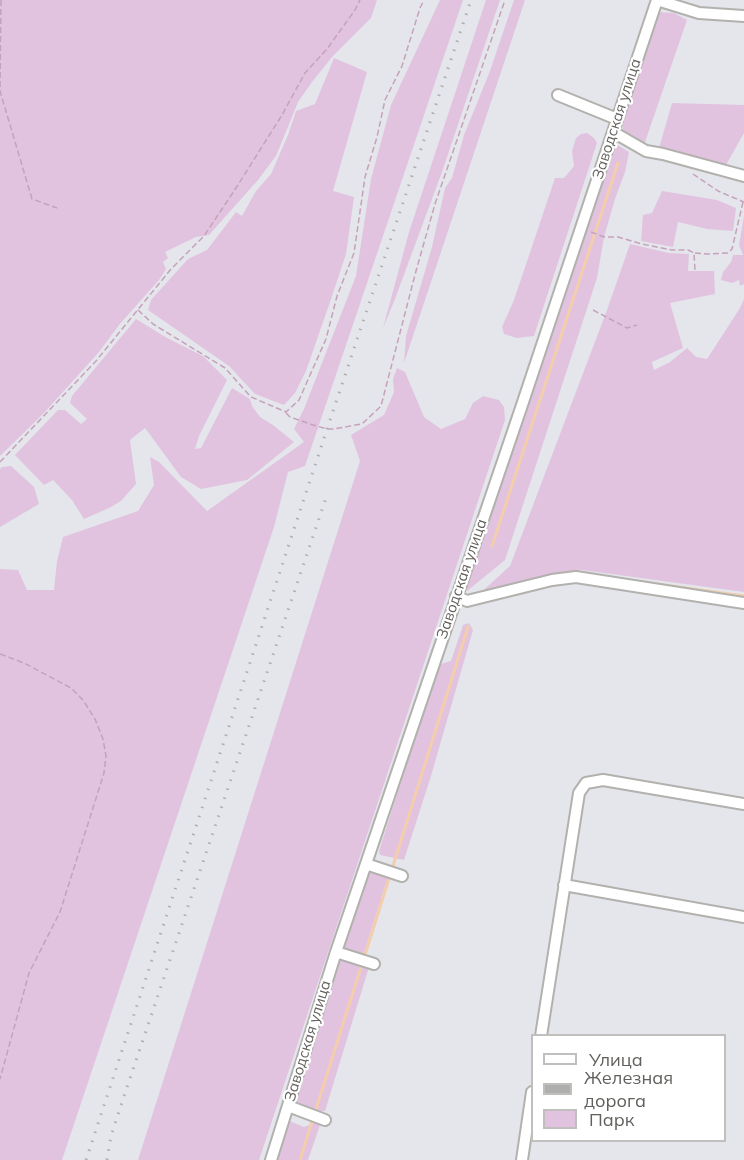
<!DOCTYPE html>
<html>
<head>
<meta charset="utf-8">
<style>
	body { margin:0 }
	#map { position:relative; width:744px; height:1160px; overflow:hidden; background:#e4e6ec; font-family:Mulish,sans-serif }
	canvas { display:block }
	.legend { position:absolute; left:531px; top:1034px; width:195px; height:108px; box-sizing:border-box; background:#fff; border:2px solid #c0bfbe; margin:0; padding:8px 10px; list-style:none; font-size:18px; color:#62605c }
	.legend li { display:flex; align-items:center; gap:12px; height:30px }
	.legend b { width:30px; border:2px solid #c0bfbe }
</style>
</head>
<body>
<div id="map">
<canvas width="744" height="1160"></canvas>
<ul class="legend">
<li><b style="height:8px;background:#fff"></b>Улица</li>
<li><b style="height:8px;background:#afafae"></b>Железная дорога</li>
<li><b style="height:16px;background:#e1c3e0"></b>Парк</li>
</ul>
</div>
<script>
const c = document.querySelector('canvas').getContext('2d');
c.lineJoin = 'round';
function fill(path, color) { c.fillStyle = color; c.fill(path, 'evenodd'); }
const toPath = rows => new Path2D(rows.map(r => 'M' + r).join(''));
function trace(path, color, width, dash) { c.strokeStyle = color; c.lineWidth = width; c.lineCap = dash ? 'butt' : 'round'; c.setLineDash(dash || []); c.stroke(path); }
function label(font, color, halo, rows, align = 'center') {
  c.font = font + ' Mulish,sans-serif'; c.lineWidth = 4.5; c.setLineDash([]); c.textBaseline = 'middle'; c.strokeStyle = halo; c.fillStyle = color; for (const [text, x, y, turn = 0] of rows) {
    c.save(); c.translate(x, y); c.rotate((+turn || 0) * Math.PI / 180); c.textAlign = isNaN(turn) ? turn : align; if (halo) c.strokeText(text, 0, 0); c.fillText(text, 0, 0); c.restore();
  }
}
fill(toPath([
	[0,0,377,0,371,18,333,56,312,82,298,102,276,156,258,180,209,235,196,237,165,252,168,258,163,262,166,269,159,280,119,325,99,352,44,413,0,456],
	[440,0,463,0,305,466,288,472,274,527,62,1160,0,1160,0,569,18,570,27,590,54,590,57,561,63,537,138,511,154,485,150,457,159,462,207,511,304,442,294,429,304,409,356,276,371,179,391,105],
	[486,0,500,0,442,172,395,299,383,328,409,232],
	[514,0,525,0,404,363,406,336,432,247,445,188,452,178,464,135,490,71],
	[657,12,674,13,687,20,644,145,623,132,622,123],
	[334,58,367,72,333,191,354,197,346,254,329,305,306,371,295,393,284,405,255,394,229,366,148,310,151,300,188,259,207,250,236,212,242,216,256,191,271,174,288,135,296,111,315,104],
	[672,103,744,105,744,133,726,165,717,164,659,148],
	[587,133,594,138,597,143,534,336,517,338,504,334,502,327,514,300,555,178,564,178,574,166,572,151,576,138,581,134],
	[614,143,629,152,625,172,615,199,604,237,597,278,505,560,467,591,465,587],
	[662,191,717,200,736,208,733,231,707,229,678,222,673,247,641,241,643,215,652,213],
	[744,216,744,284,740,286,739,280,732,283,721,280,723,272,731,262,733,255,743,255,739,245],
	[630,244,669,253,689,254,688,271,714,271,715,294,670,303,683,348,652,362,654,370,670,362,687,348,696,357,707,359,740,308,744,299,744,592,582,570,550,575,477,596,510,566,607,310],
	[136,319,167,338,203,356,227,380,199,436,195,449,201,448,232,388,250,399,252,406,260,417,273,425,294,442,247,480,201,489,181,477,145,428,130,440,136,484,121,501,109,508,84,519,72,500,53,480,44,485,15,455,58,410,65,410,81,424,87,419,70,403,72,396],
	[397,368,405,372,424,417,441,429,465,419,473,403,483,396,499,400,504,407,505,420,259,1160,138,1160,360,461,351,435,384,415,394,392,393,379],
	[11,466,34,487,39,504,0,527,0,469,2,467],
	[469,623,473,630,431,776,404,860,380,855,379,851,438,665,451,661,463,625],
	[374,871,385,875,388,877,363,956,341,948,370,872],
	[342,957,369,967,325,1111,308,1111,295,1104,297,1094,338,960],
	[287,1120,304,1127,317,1122,320,1125,308,1160,274,1160]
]), '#e1c3e0');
trace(toPath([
	[492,546,618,163],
	[577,573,744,596],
	[392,869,468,627],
	[364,958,390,875],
	[315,1112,362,964],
	[300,1160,313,1118]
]), '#f4cdac', 3);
const minor = toPath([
	[657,0,699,13,744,16],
	[558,95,617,119],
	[613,132,646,151,663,154,744,176],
	[456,596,467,601,552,580,576,577,744,603],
	[366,864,402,876],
	[564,885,744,917],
	[336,952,374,964],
	[541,1036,579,793,586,783,603,780,744,804],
	[288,1106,325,1120],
	[271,1160,336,952,522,405,657,0],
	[522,1160,532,1092]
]);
trace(minor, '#b2b1ad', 14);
trace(toPath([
	[1,0,0,91,32,199,57,208],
	[693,174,718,191,744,202],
	[591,232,604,237,618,237,642,244,672,250,688,250,694,253,695,271],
	[695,253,708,254,728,253,732,249,743,202],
	[138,310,153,324,225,368,251,397,286,412,299,400,326,339,337,296,354,253,365,177,377,137,385,100,402,66,420,8,424,0],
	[593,310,627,328,637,325],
	[286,413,290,417,313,425,327,429,333,429,362,424,381,406,416,271,435,204,505,0],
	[0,462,96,361,171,269,204,236,236,188,282,115,305,73,327,49,355,10,360,0],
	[0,654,24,663,71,688,83,700,95,719,103,739,106,756,104,773,60,912,29,973,0,1079]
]), '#c6a1bb', 1.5, [6, 3]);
trace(minor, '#fff', 10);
trace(toPath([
	[86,1160,327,429,471,0],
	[107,1160,111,1136,123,1099,327,495]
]), '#afafae', 3, [1.5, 8]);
label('15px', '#62605c', '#fff', [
	["Заводская улица",617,119,-72],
	["Заводская улица",462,579,-71],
	["Заводская улица",308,1041,-73]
]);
</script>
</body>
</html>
